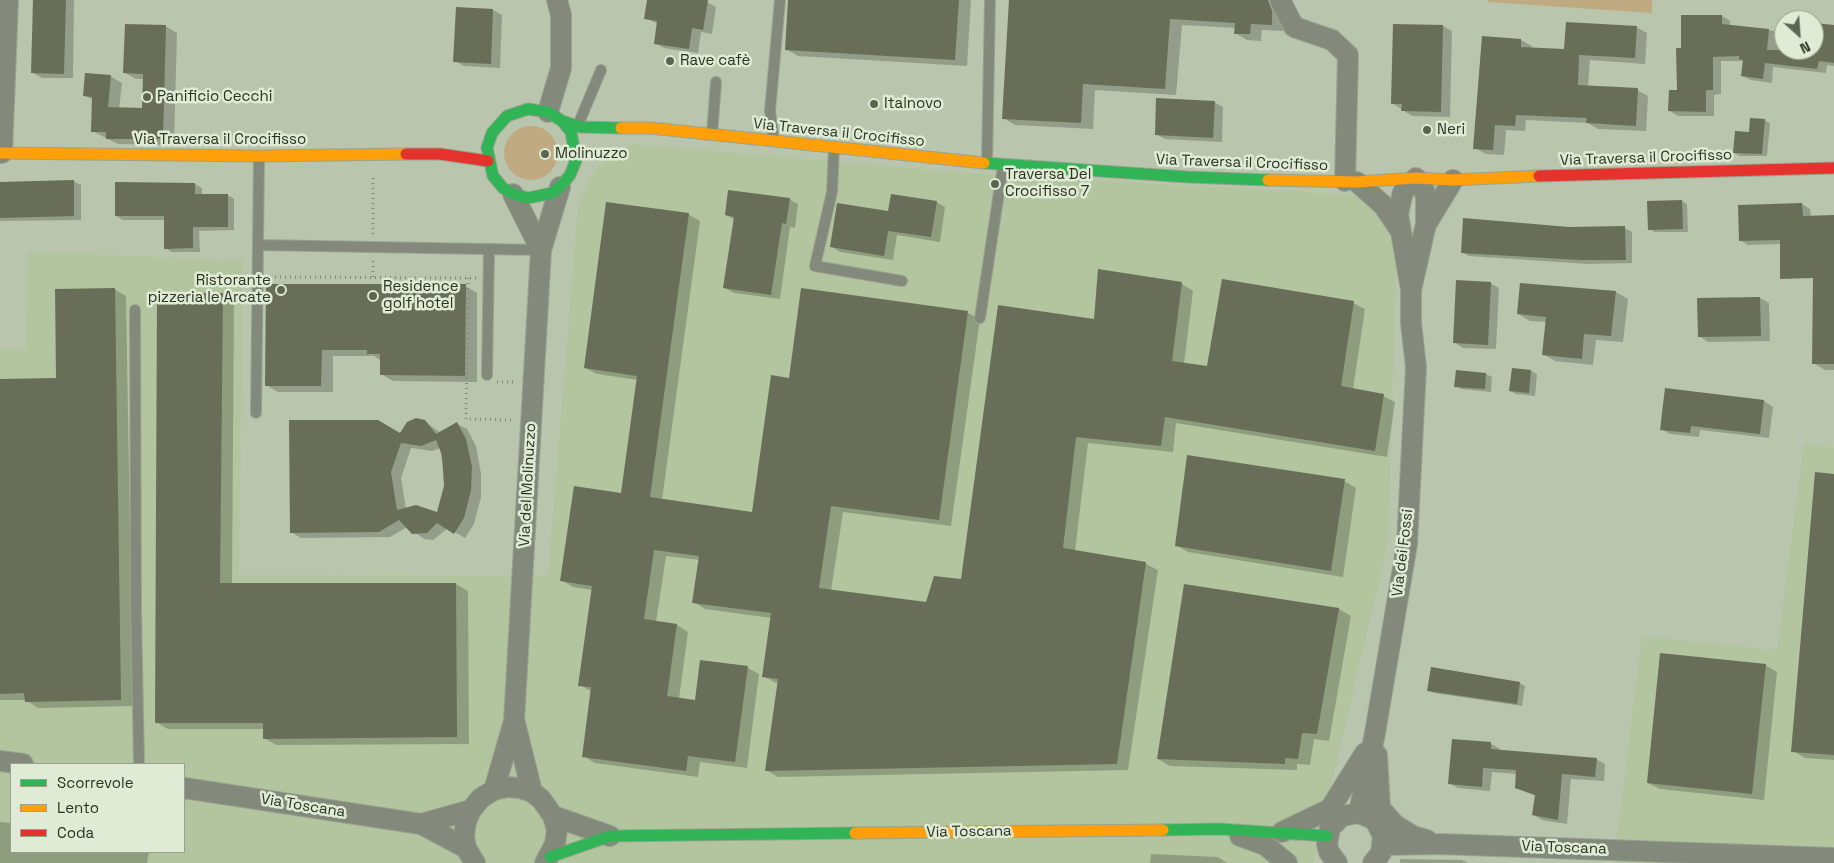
<!DOCTYPE html>
<html>
<head>
<meta charset="utf-8">
<style>
	body { margin:0 }
	#map { position:relative; width:1834px; height:863px; overflow:hidden; background:#b9c5ad; font-family:"Space Grotesk",sans-serif }
	canvas { display:block }
	.legend { position:absolute; left:10px; top:763px; width:175px; height:90px; box-sizing:border-box; background:#e0ebd5; border:1px solid #97a18d; margin:0; padding:6px 9px; list-style:none; font-size:15px; color:#2a3221 }
	.legend li { display:flex; align-items:center; gap:10px; height:25px }
	.legend b { width:25px; border:1px solid #97a18d }
	.north { position:absolute; left:1774px; top:10px; width:50px; height:50px; box-sizing:border-box; background:#e0ebd5; border:1px solid #97a18d; border-radius:50%; rotate:154deg; font-size:14px; font-weight:700; line-height:20px; text-align:center; color:#2a3221 }
	.north::after { content:''; display:block; margin:auto; width:18px; height:22px; background:#5c6552; clip-path:polygon(50% 0,100% 100%,50% 72%,0 100%) }
</style>
</head>
<body>
<div id="map">
<canvas width="1834" height="863"></canvas>
<ul class="legend">
<li><b style="height:6px;background:#30b455"></b>Scorrevole</li>
<li><b style="height:6px;background:#ff9f0a"></b>Lento</li>
<li><b style="height:6px;background:#e5322d"></b>Coda</li>
</ul>
<div class="north">N</div>
</div>
<script>
const c = document.querySelector('canvas').getContext('2d');
c.lineJoin = 'round';
function fill(path, color) { c.fillStyle = color; c.fill(path, 'evenodd'); }
const toPath = rows => new Path2D(rows.map(r => 'M' + r).join(''));
function trace(path, color, width, dash) { c.strokeStyle = color; c.lineWidth = width; c.lineCap = dash ? 'butt' : 'round'; c.setLineDash(dash || []); c.stroke(path); }
function label(font, color, halo, rows, align = 'center') {
  c.font = font + ' "Space Grotesk",sans-serif'; c.lineWidth = 5; c.setLineDash([]); c.textBaseline = 'middle'; c.strokeStyle = halo; c.fillStyle = color; for (const [text, x, y, turn = 0] of rows) {
    c.save(); c.translate(x, y); c.rotate((+turn || 0) * Math.PI / 180); c.textAlign = isNaN(turn) ? turn : align; if (halo) c.strokeText(text, 0, 0); c.fillText(text, 0, 0); c.restore();
  }
}
fill(toPath([
	[632,144,994,175,1359,195,1373,205,1392,229,1397,247,1388,543,1313,863,0,863,0,350,26,350,28,252,243,260,239,575,548,576,578,207,595,170],
	[11,764,184,764,184,852,11,852],
	[1804,444,1834,448,1834,863,1614,863,1642,636,1777,650]
]), '#b2c59e');
fill(toPath([
	[1488,0,1652,0,1652,13,1488,2],
	'504 153a27 27 0 1 1 54 0a27 27 0 1 1-54 0Z'
]), '#c0aa81');
fill(toPath([
	[34,0,74,0,73,78,42,78,33,73],
	[648,0,695,0,707,2,716,7,712,34,701,32,698,53,664,48,655,43,658,24,646,18],
	[789,0,971,0,967,66,798,56,786,49],
	[1010,0,1268,0,1280,7,1284,19,1283,31,1262,30,1261,41,1247,40,1235,33,1236,28,1182,25,1176,95,1095,90,1093,129,1015,125,1003,118],
	[457,8,493,10,502,15,500,68,464,66,455,61],
	[1722,16,1730,21,1730,26,1784,32,1784,50,1814,50,1814,24,1834,26,1834,66,1827,65,1826,73,1773,67,1772,83,1751,80,1742,76,1744,61,1721,61,1721,94,1714,95,1714,116,1678,116,1670,111,1678,91,1683,49],
	[1394,25,1443,26,1452,31,1450,117,1412,116,1392,103],
	[165,26,177,33,174,145,118,144,92,131,93,100,84,95,110,76,122,83,119,109,143,109,144,79,136,79,125,73],
	[1636,27,1647,33,1645,64,1590,60,1588,87,1637,90,1648,96,1646,131,1598,129,1588,123,1526,120,1525,131,1506,130,1504,155,1486,154,1475,148,1521,40,1532,46,1531,49,1566,51],
	[1214,102,1223,107,1222,142,1165,139,1156,134],
	[1764,120,1770,123,1767,156,1740,156,1734,153],
	[73,181,81,185,81,220,0,221,0,183],
	[195,184,202,188,202,195,227,195,234,199,234,230,199,231,200,252,172,252,165,248,165,220,123,220,116,216],
	[789,199,798,204,795,228,790,227,780,299,734,293,725,288,735,220,726,215],
	[1682,201,1687,204,1688,232,1655,232,1649,229],
	[936,202,945,207,940,242,897,235,893,260,840,252,831,246,889,213],
	[1802,204,1810,209,1811,217,1834,217,1834,271,1781,244,1748,245,1740,240],
	[688,214,700,221,662,500,753,513,790,379,803,290,968,313,980,319,951,526,843,512,831,591,927,603,962,581,1096,320,1182,284,1193,291,1184,364,1208,367,1353,303,1365,309,1353,389,1383,396,1395,402,1387,457,1176,423,1173,452,1088,443,1075,551,1146,564,1158,570,1128,770,778,777,766,770,778,684,763,676,771,618,705,609,694,602,700,560,666,556,656,622,677,625,688,632,679,699,696,701,748,668,759,674,747,768,700,762,698,777,595,763,583,756,592,692,580,685,592,590,573,587,561,580,622,494,638,380,597,374,585,368],
	[1569,228,1625,228,1632,232,1632,263,1588,264,1469,256,1462,252],
	[1490,283,1499,288,1496,349,1463,348,1454,342],
	[267,285,465,286,477,293,477,382,393,381,381,374,380,360,374,356,333,356,333,392,278,392,266,385],
	[1521,285,1616,292,1628,299,1623,342,1596,340,1593,365,1555,361,1543,354,1547,322,1530,321,1518,314],
	[114,289,126,296,133,706,38,708,26,700,0,700,0,380,57,379],
	[222,294,234,301,232,584,456,584,468,591,469,744,276,745,264,738,264,729,168,729,156,722],
	[1834,295,1834,370,1825,370,1813,363],
	[1760,298,1769,303,1770,341,1708,342,1699,336],
	[1513,369,1531,371,1537,374,1535,396,1516,394,1510,391],
	[1486,374,1492,377,1491,392,1461,389,1456,386],
	[1666,390,1764,401,1773,407,1769,438,1700,430,1699,437,1670,434,1661,429],
	[421,419,441,433,457,424,467,429,476,446,481,474,481,497,474,524,465,538,448,528,433,540,424,539,407,527,390,537,301,538,291,532],
	[411,448,432,451,440,448,446,486,438,514,406,509,401,478],
	[1834,475,1834,760,1805,758,1793,751],
	[1344,481,1356,488,1343,577,1188,552,1176,545],
	[1339,609,1351,616,1329,741,1314,739,1310,765,1297,764,1297,770,1170,766,1158,759],
	[1765,665,1777,672,1764,800,1660,789,1648,783],
	[1519,683,1525,686,1522,706,1434,693,1429,690],
	[1491,744,1500,749,1500,751,1596,759,1605,764,1604,781,1571,779,1567,824,1542,820,1533,815,1536,796,1516,788,1517,774,1492,772,1490,791,1458,788,1449,783],
	[0,822,11,823,11,852,149,852,147,863,0,863],
	[1151,854,1218,857,1227,863,1150,863],
	[1400,859,1462,860,1468,863,1400,863]
]), '#0003');
fill(toPath([
	[33,0,66,0,64,74,31,73],
	[647,0,708,0,703,30,692,28,689,49,654,44,657,21,644,19],
	[788,0,959,0,955,60,785,50],
	[1009,0,1268,0,1272,11,1272,25,1251,24,1250,34,1234,34,1235,23,1170,19,1165,89,1083,84,1081,123,1002,119],
	[456,7,493,9,491,64,453,62],
	[1681,15,1722,15,1722,24,1769,29,1767,50,1814,50,1814,23,1834,25,1834,63,1819,61,1817,69,1765,63,1763,79,1741,76,1743,60,1739,59,1739,56,1713,57,1713,90,1706,90,1706,112,1668,111,1669,90,1677,90,1676,48,1681,48],
	[1566,22,1637,26,1635,58,1579,55,1578,85,1638,88,1636,126,1586,123,1587,118,1516,115,1515,126,1495,125,1493,150,1473,149,1482,36,1521,39,1521,47,1564,49],
	[125,24,166,25,163,139,106,139,106,132,91,132,92,97,83,96,85,73,111,75,108,107,142,108,143,74,123,73],
	[1393,24,1443,25,1441,112,1401,111,1402,104,1391,104],
	[1156,98,1215,101,1213,138,1155,135],
	[1750,118,1765,119,1762,154,1733,153,1735,131,1749,132],
	[74,180,74,216,0,218,0,182],
	[115,182,195,183,195,194,228,194,228,227,193,227,193,248,164,249,164,216,115,216],
	[728,190,790,198,786,224,782,223,771,295,723,288,734,217,725,215],
	[891,194,937,201,931,237,888,231,884,256,830,247,837,203,888,211],
	[1682,200,1683,229,1648,230,1647,201],
	[606,202,689,213,650,497,752,512,771,375,789,378,801,288,968,311,939,520,831,506,819,588,926,602,934,576,961,579,998,305,1094,319,1098,269,1182,282,1172,361,1207,366,1222,279,1354,301,1341,386,1384,394,1375,451,1165,417,1161,446,1076,437,1063,548,1146,562,1117,764,765,771,778,679,762,677,771,613,692,603,699,556,654,550,644,619,677,624,667,696,695,700,700,660,748,666,735,762,688,756,686,771,582,757,591,687,578,686,592,586,560,581,574,486,621,493,637,376,584,368],
	[1802,203,1803,216,1834,215,1834,364,1812,364,1813,278,1780,279,1780,240,1739,241,1738,205],
	[1463,218,1569,227,1625,226,1626,260,1580,260,1461,253],
	[1456,280,1491,282,1488,345,1453,343],
	[1520,283,1616,291,1611,336,1584,334,1582,359,1542,355,1546,317,1517,314],
	[266,284,466,284,465,376,380,375,380,354,367,354,367,350,322,350,321,386,265,386],
	[115,288,121,700,25,702,24,693,0,694,0,379,56,378,55,289],
	[157,293,223,293,220,583,456,583,457,737,263,739,263,723,155,723],
	[1760,297,1761,336,1698,337,1697,298],
	[1512,368,1531,370,1529,393,1509,391],
	[1456,370,1486,373,1485,389,1454,387],
	[1665,388,1764,400,1760,434,1691,426,1690,433,1660,430],
	[416,418,425,420,436,434,457,422,466,439,472,467,471,490,464,518,454,534,437,523,427,533,412,534,399,520,379,532,290,533,289,420,378,420,400,433,407,422],
	[436,440,442,455,444,486,437,512,416,505,397,510,391,472,401,443,421,446],
	[1187,455,1345,479,1331,571,1175,546],
	[1815,472,1834,474,1834,755,1791,752],
	[1184,584,1339,608,1317,734,1302,733,1298,759,1285,758,1285,764,1157,759],
	[1660,653,1766,664,1752,794,1647,783],
	[1431,667,1520,682,1517,704,1427,691],
	[1452,739,1491,742,1491,749,1597,758,1595,777,1562,774,1558,820,1532,815,1535,795,1515,788,1516,770,1483,768,1482,787,1448,784]
]), '#686e58');
const lane = toPath([
	[578,125,601,70],
	[712,134,716,82],
	[774,141,770,111,780,0],
	[834,148,832,192,815,266,902,281],
	[987,162,990,0],
	[258,245,541,250],
	[135,310,136,609,139,764],
	[980,318,1003,166],
	[487,375,489,249],
	[256,413,259,157]
]);
const street = toPath([
	[1280,0,1294,27,1332,40,1348,55,1345,181],
	[548,112,561,68,561,15,557,0],
	[2,153,8,0],
	[1357,182,1383,205,1400,230],
	[513,194,541,250],
	[1427,223,1453,180],
	[515,723,532,792],
	[1377,755,1380,808,1395,825,1413,836,1427,840],
	[0,761,23,764],
	[184,788,421,824,466,848],
	[494,790,514,721,541,250,560,187],
	[1359,813,1375,733,1407,544,1416,367,1411,323,1411,290,1398,214,1403,192,1416,178,1423,187,1426,197,1426,224,1411,290],
	[553,816,610,836],
	[421,824,471,810],
	[1282,832,1330,809,1365,753],
	[1240,836,1265,845,1287,863],
	[1383,845,1440,844,1834,858],
	[475,863,466,848,464,835,466,822,471,810,481,798,494,790,507,787,520,788,532,792,541,799,553,816,557,830,555,844,545,863],
	[1337,863,1329,852,1327,844,1330,828,1342,816,1359,813,1375,820,1383,836,1381,853,1373,863]
]);
const fast = toPath([
	[562,121,571,132,576,160,570,175,560,187,552,193,528,198,513,194,503,188,493,176,487,148,492,133,507,116,528,109,548,112,562,121,580,127,621,128],
	[984,163,1188,177,1268,180],
	[1163,830,1219,829,1327,836],
	[550,857,610,836,855,833]
]);
const slow = toPath([
	[621,128,651,128,984,163],
	[0,153,259,156,406,154],
	[1268,180,1357,182,1416,178,1453,180,1539,176],
	[855,833,1163,830]
]);
const jam = toPath([
	[406,154,440,154,488,161],
	[1539,176,1834,168]
]);
trace(lane, '#9aa390', 12);
trace(street, '#9aa390', 22);
trace(fast, '#9aa390', 13);
trace(slow, '#9aa390', 13);
trace(jam, '#9aa390', 13);
trace(toPath([
	[373,234,373,175],
	[270,277,477,278],
	[373,277,373,260],
	[468,278,466,419,514,420],
	[497,382,516,382]
]), '#838a7c', 3, [1, 4]);
trace(lane, '#838a7c', 10);
trace(street, '#838a7c', 20);
trace(fast, '#30b455', 11);
trace(slow, '#ff9f0a', 11);
trace(jam, '#e5322d', 11);
for (const [x, y, r, color] of [
	[670,61,5,"#5c6552"],
	[147,97,5,"#5c6552"],
	[874,104,5,"#5c6552"],
	[1427,130,5,"#5c6552"],
	[545,154,5,"#5c6552"],
	[995,184,5,"#5c6552"],
	[281,290,5,"#5c6552"],
	[373,296,5,"#5c6552"]
]) { const dot = new Path2D(); dot.arc(x, y, r, 0, 2 * Math.PI); c.fillStyle = color; c.fill(dot); trace(dot, '#e0ebd5', 2); }
label('15px', '#2a3221', '#e0ebd5', [
	["Rave cafè",680,61],
	["Panificio Cecchi",157,97],
	["Italnovo",884,104],
	["Neri",1437,130],
	["Molinuzzo",555,154],
	["Traversa Del",1005,175],
	["Crocifisso 7",1005,192],
	["Ristorante",271,281,"right"],
	["pizzeria le Arcate",271,298,"right"],
	["Residence",383,287],
	["golf hotel",383,304]
], 'left');
label('15px', '#2a3221', '#e0ebd5', [
	["Via Traversa il Crocifisso",839,133,6],
	["Via Traversa il Crocifisso",220,140],
	["Via Traversa il Crocifisso",1646,158,-2],
	["Via Traversa il Crocifisso",1242,163,2],
	["Via del Molinuzzo",528,485,-87],
	["Via dei Fossi",1403,553,-83],
	["Via Toscana",303,806,9],
	["Via Toscana",969,832,-1],
	["Via Toscana",1564,848,2]
]);
</script>
</body>
</html>
